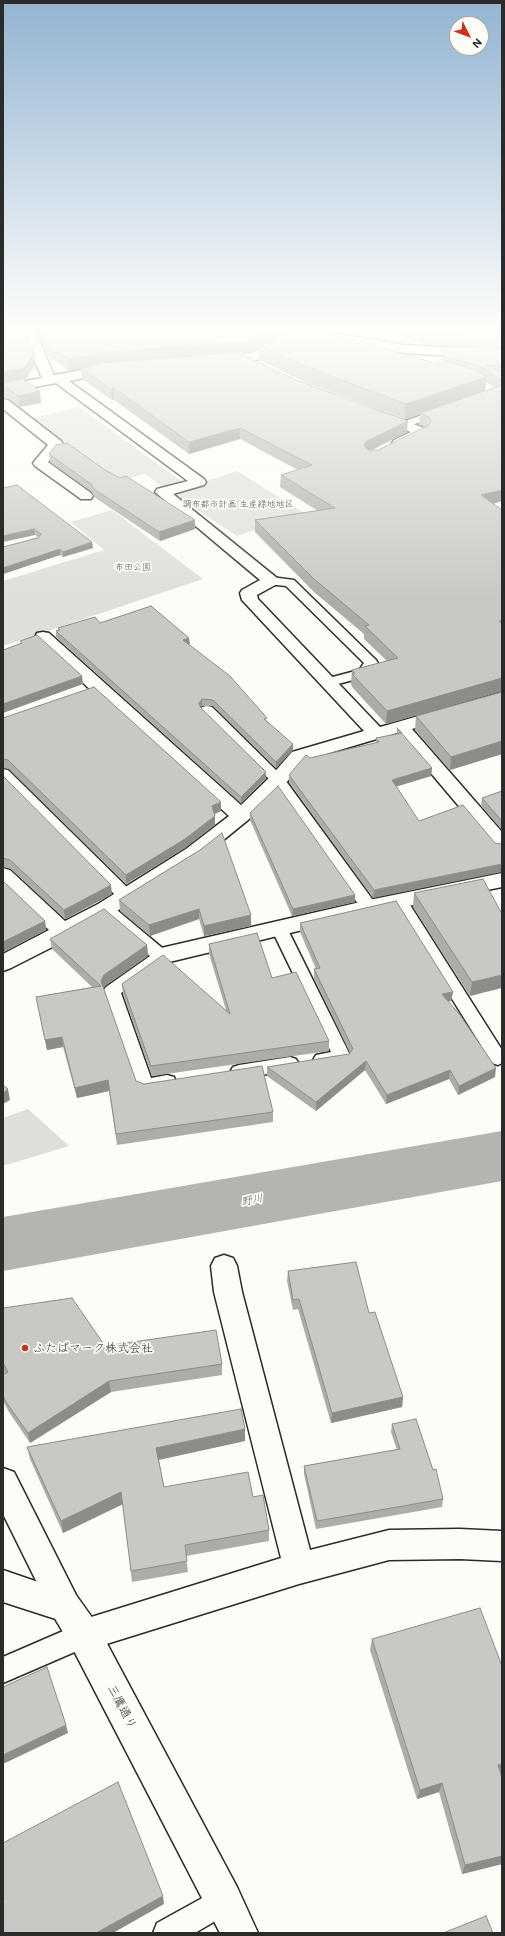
<!DOCTYPE html>
<html>
<head>
<meta charset="utf-8">
<style>
	body { margin:0 }
	#map { position:relative; width:505px; height:1936px; overflow:hidden; background:#fdfcf7; font-family:Mali,sans-serif }
	canvas { display:block }
	.frame { position:absolute; inset:0; border:4px solid #2b2b2b; pointer-events:none }
	.north { position:absolute; left:449px; top:16px; width:40px; height:40px; box-sizing:border-box; background:#fdfcf7; border:1px solid #a9a8a5; border-radius:50%; rotate:132deg; font-size:11px; font-weight:700; line-height:16px; text-align:center; color:#2b2b2b }
	.north::after { content:''; display:block; margin:auto; width:14px; height:18px; background:#c8321e; clip-path:polygon(50% 0,100% 100%,50% 72%,0 100%) }
</style>
</head>
<body>
<div id="map">
<canvas width="505" height="1936"></canvas>
<div class="frame"></div>
<div class="north">N</div>
</div>
<script>
const c = document.querySelector('canvas').getContext('2d');
c.lineJoin = 'round';
function fill(path, color) { c.fillStyle = color; c.fill(path, 'evenodd'); }
const toPath = rows => new Path2D(rows.map(r => 'M' + r).join(''));
function trace(path, color, width, dash) { c.strokeStyle = color; c.lineWidth = width; c.lineCap = dash ? 'butt' : 'round'; c.setLineDash(dash || []); c.stroke(path); }
function label(font, color, halo, rows, align = 'center') {
  c.font = font + ' Mali,"Klee One",sans-serif'; c.lineWidth = 3.5; c.setLineDash([]); c.textBaseline = 'middle'; c.strokeStyle = halo; c.fillStyle = color; for (const [text, x, y, turn = 0] of rows) {
    c.save(); c.translate(x, y); c.rotate((+turn || 0) * Math.PI / 180); c.textAlign = isNaN(turn) ? turn : align; if (halo) c.strokeText(text, 0, 0); c.fillText(text, 0, 0); c.restore();
  }
}
fill(toPath([
	[79,407,183,482,164,488,145,474,116,482,33,418],
	[237,471,304,513,237,536,171,493],
	[112,510,203,579,3,646,3,581,104,550,71,522],
	[28,1109,69,1146,3,1166,3,1118]
]), '#dfdeda');
fill(toPath([
	[502,1131,502,1181,3,1271,3,1217,502,1131]
]), '#b5b4b1');
const lane = toPath([
	[440,409,444,410,445,412,444,414,403,428,398,425,399,423,440,409],
	[271,577,294,580,376,660,378,663,369,676,330,686,325,685,323,682,325,679,359,670,364,663,286,586,267,584,265,581,267,578,271,577],
	[207,706,212,707,283,777,375,903,377,907,375,911,369,912,363,911,273,783,202,713,200,710,202,707,207,706],
	[3,769,8,770,132,892,134,896,132,900,126,901,120,900,3,781,3,769],
	[399,896,405,897,502,1050,502,1063,498,1065,492,1063,391,901,393,897,399,896],
	[105,904,111,905,167,952,169,956,167,960,121,993,151,1078,167,1075,174,1077,176,1082,174,1087,145,1093,138,1091,136,1086,103,991,106,987,150,956,99,913,97,909,99,905,105,904],
	[279,922,285,924,287,928,351,1057,348,1062,322,1067,316,1065,313,1060,316,1055,331,1052,271,928,273,924,279,922],
	[290,1057,296,1059,299,1064,296,1069,239,1079,233,1077,230,1072,233,1067,239,1065,290,1057],
	[84,1622,93,1626,97,1635,93,1644,3,1683,3,1657,84,1622],
	[224,1886,234,1890,238,1900,234,1910,195,1933,153,1933,157,1923,224,1886]
]);
const street = toPath([
	[21,327,33,327,54,375,110,365,114,366,116,369,114,372,69,381,204,479,206,482,204,485,173,494,277,578,279,581,277,584,257,595,258,599,380,727,502,692,502,703,412,729,502,832,502,851,495,849,397,733,306,760,285,784,248,820,200,859,112,914,72,937,11,968,3,971,3,954,49,930,3,887,3,868,10,870,65,921,98,904,186,849,229,816,37,641,35,637,37,633,43,632,49,633,241,805,271,776,292,752,364,731,242,600,240,593,242,590,260,580,155,492,157,489,188,481,56,383,3,393,3,385,42,378,21,327],
	[284,338,288,339,290,342,288,345,269,356,256,360,218,363,212,359,218,355,251,353,284,338],
	[3,399,8,400,61,441,63,444,48,462,91,493,93,496,91,499,81,499,35,466,33,463,48,445,3,409,3,399],
	[380,412,427,429,429,432,427,435,404,446,394,446,392,443,394,440,411,432,375,419,373,416,375,413,380,412],
	[502,873,502,887,369,914,161,964,153,961,150,956,153,951,161,948,369,900,502,873],
	[224,1255,233,1258,237,1266,242,1292,310,1550,389,1530,460,1529,502,1531,502,1561,460,1559,389,1560,299,1584,84,1651,72,1647,68,1635,72,1623,281,1558,214,1292,211,1266,215,1258,224,1255],
	[3,1570,76,1595,81,1606,76,1617,65,1622,3,1602,3,1570]
]);
const secondary = toPath([
	[269,327,297,327,404,345,502,351,502,359,404,353,275,331,269,327],
	[3,1468,14,1472,76,1595,96,1623,237,1887,258,1933,220,1933,72,1647,54,1617,3,1514,3,1468]
]);
trace(lane, '#2b2b2b', 3);
trace(street, '#2b2b2b', 3);
trace(secondary, '#2b2b2b', 3);
fill(lane, '#fdfcf7');
fill(street, '#fdfcf7');
fill(secondary, '#fdfcf7');
fill(toPath([
	[3,327,34,354,35,365,25,380,24,380,41,403,19,407,9,399,3,398],
	[35,327,285,327,284,334,438,364,442,360,442,355,446,346,425,345,383,327,502,327,502,501,493,504,502,510,502,691,386,724,352,687,351,684,352,670,387,661,364,639,364,634,314,592,255,532,255,520,318,511,280,487,281,475,298,470,240,439,189,454,114,400,112,400,82,379,81,368,69,371,47,355],
	[259,349,259,360,307,383,405,419,420,414,419,424,425,427,378,450,372,450,407,432,245,356,243,352,251,352],
	[486,382,494,388,485,391],
	[49,454,105,470,195,529,160,541,94,497,92,492,50,462],
	[3,488,92,542,93,548,63,557,60,555,3,574,3,547,38,537,35,535],
	[100,623,190,644,188,644,267,721,293,750,276,768,213,706,202,706,200,707,266,778,241,803,56,637,56,631,58,631,58,628],
	[502,692,502,754,450,770,415,730,416,716],
	[3,718,221,811,215,814,215,825,185,848,126,884,9,769,3,768],
	[397,728,432,768,431,776,396,786,373,898,289,782,289,775,310,758,376,743,376,738,397,734],
	[3,776,112,894,65,919,11,869,3,867],
	[502,791,502,830,481,806,482,798],
	[250,813,355,902,292,916,250,820],
	[200,850,251,915,251,926,204,936,199,919,150,936,120,911,119,900],
	[3,881,45,921,46,930,4,952,3,950],
	[414,893,502,914,470,996,413,907],
	[300,923,453,992,451,1001,448,1001,495,1077,458,1095,449,1079,386,1104,365,1070,316,1111,267,1076,267,1067,349,1054,350,1053,314,978,314,969,316,969,300,932],
	[50,939,147,945,148,956,105,986,103,989,136,1081,144,1084,273,1112,273,1122,117,1145,109,1091,77,1098,63,1047,47,1050,36,997,92,987,52,949],
	[209,944,272,978,329,1041,329,1051,152,1076,123,994,122,984,226,1010,209,954],
	[288,1271,369,1313,403,1397,402,1407,331,1423,298,1309,293,1310,287,1281],
	[3,1308,105,1346,222,1364,222,1375,111,1392,30,1443,9,1412,3,1401,3,1375,5,1374,3,1370],
	[392,1424,443,1499,442,1507,316,1529,304,1474,304,1466,397,1450,391,1432],
	[245,1441,159,1460,164,1487,253,1497,269,1530,269,1541,186,1556,188,1572,132,1582,123,1504,63,1533,30,1459,27,1447],
	[372,1639,502,1778,502,1864,462,1874,439,1792,417,1799,370,1650]
]), '#adaca9');
fill(toPath([
	[279,327,285,327,284,335,263,347,259,345,259,349,251,352,106,364,69,371,68,359,105,352],
	[34,354,35,365,25,380,3,384,3,372],
	[486,377,485,393,420,413,420,414,405,419,406,404],
	[114,388,114,400,112,400,111,389],
	[40,391,41,403,19,407,18,396],
	[408,421,407,432,366,453,364,444,367,441],
	[240,428,240,439,189,454,189,442],
	[502,490,502,501,480,507,481,495],
	[195,520,195,529,160,541,159,532],
	[34,529,35,535,3,542,3,536],
	[92,542,93,548,63,557,63,552],
	[60,549,60,555,3,574,3,568],
	[189,638,190,644,183,646,183,640],
	[82,676,83,684,3,713,3,704],
	[502,678,502,691,386,724,387,711],
	[202,699,202,706,199,709,199,703],
	[502,741,502,754,450,770,451,757],
	[293,744,293,750,276,768,276,762],
	[432,768,431,776,392,788,392,780],
	[266,772,266,778,241,803,241,797],
	[221,802,221,811,212,815,212,806],
	[215,816,215,825,185,848,126,884,126,875],
	[502,864,502,872,373,898,374,890],
	[111,885,112,894,65,919,64,910],
	[355,895,355,902,292,916,293,909],
	[199,909,199,919,150,936,149,925],
	[251,915,251,926,204,936,204,926],
	[45,921,46,930,4,952,3,942],
	[147,945,148,956,105,986,102,992,101,981,104,975],
	[502,975,502,988,470,996,472,982],
	[453,992,451,1001,441,1003,442,994],
	[62,1037,63,1047,47,1050,45,1040],
	[366,1061,365,1070,316,1111,316,1102],
	[496,1068,495,1077,458,1095,459,1086],
	[450,1070,449,1079,386,1104,387,1095],
	[108,1080,109,1091,77,1098,75,1088],
	[8,1089,10,1100,3,1104,3,1093],
	[109,1381,111,1392,30,1443,28,1433],
	[403,1397,402,1407,331,1423,332,1413],
	[245,1429,245,1441,157,1460,156,1448],
	[121,1492,123,1504,63,1533,61,1521],
	[66,1725,68,1733,3,1764,3,1755],
	[502,1764,502,1772,495,1775,498,1765],
	[442,1783,439,1792,417,1799,420,1790],
	[502,1856,502,1864,462,1874,465,1865],
	[163,1896,164,1904,113,1933,96,1933]
]), '#8d8c89');
const building = toPath([
	[3,327,23,327,34,354,24,368,3,372,3,327],
	[38,327,279,327,260,338,251,341,105,352,68,359,46,344,38,327],
	[296,327,310,327,438,364,440,359,478,371,486,377,406,404,307,367,259,345,270,342,296,327],
	[409,327,502,327,502,339,426,334,409,327],
	[446,346,502,349,502,366,486,365,502,373,502,381,485,368,442,355,446,346],
	[243,352,245,356,296,380,408,421,367,441,364,444,368,450,378,450,429,425,431,421,429,417,420,413,502,385,502,383,502,490,481,495,502,510,502,621,499,621,502,624,502,678,387,711,352,674,355,674,352,670,398,658,365,626,369,625,314,579,255,520,335,508,281,475,312,465,240,428,189,442,114,388,111,389,81,368,105,363,243,352],
	[23,379,40,391,18,396,8,388,3,386,3,383,23,379],
	[67,443,105,470,120,478,126,476,195,520,159,532,94,489,91,484,49,454,56,445,67,443],
	[17,485,92,542,63,552,60,549,3,568,3,547,38,538,41,534,34,529,3,536,3,488,17,485],
	[151,606,189,638,183,640,230,676,267,718,264,719,293,744,276,762,213,700,202,699,199,703,201,708,266,772,241,797,56,631,60,630,58,628,95,617,100,623,151,606],
	[37,635,82,676,3,704,3,650,22,643,20,641,37,635],
	[94,687,221,802,212,806,215,816,185,839,126,875,8,760,3,759,3,718,94,687],
	[502,692,502,741,451,757,416,716,502,692],
	[397,728,432,768,392,780,419,821,463,805,495,843,502,844,502,864,374,890,289,775,306,755,310,758,379,742,376,738,402,733,397,728],
	[3,776,111,885,64,910,10,860,3,858,3,776],
	[278,786,355,895,293,909,250,813,278,786],
	[502,791,502,821,482,798,502,791],
	[222,833,251,915,204,926,199,909,149,925,119,900,200,850,222,833],
	[483,879,502,914,502,975,472,982,414,893,483,879],
	[3,881,45,921,3,942,3,881],
	[396,901,453,992,442,994,460,1015,496,1068,459,1086,450,1070,387,1095,366,1061,316,1102,267,1067,349,1054,353,1049,314,969,320,968,300,923,396,901],
	[104,909,147,945,104,975,101,981,136,1081,144,1084,262,1066,273,1112,116,1134,108,1080,75,1088,62,1037,45,1040,36,997,101,986,50,939,104,909],
	[257,933,272,978,296,972,329,1041,151,1066,122,984,163,955,230,1014,209,944,257,933],
	[3,1085,8,1089,3,1093,3,1085],
	[356,1262,369,1313,375,1312,403,1397,332,1413,299,1299,293,1300,288,1271,356,1262],
	[72,1298,105,1346,216,1330,222,1364,109,1381,28,1433,6,1402,3,1395,3,1375,8,1372,3,1363,3,1308,72,1298],
	[241,1409,245,1429,156,1448,164,1487,248,1472,253,1497,263,1495,269,1530,185,1545,187,1561,131,1571,121,1492,61,1521,27,1447,241,1409],
	[416,1419,433,1470,436,1469,443,1499,317,1521,304,1466,400,1449,392,1424,416,1419],
	[480,1608,502,1666,502,1764,498,1765,502,1778,502,1856,465,1865,442,1783,420,1790,372,1639,480,1608],
	[47,1667,66,1725,3,1755,3,1687,47,1667],
	[118,1782,163,1896,96,1933,3,1933,3,1899,4,1899,3,1895,3,1843,118,1782],
	[486,1916,493,1933,443,1933,486,1916]
]);
fill(building, '#c9c8c4');
trace(building, '#8d8c89', 1);
const sky = c.createLinearGradient(0, 0, 0, 598);
sky.addColorStop(0, '#93b4d2');
sky.addColorStop(0.55, '#fefefb');
sky.addColorStop(1, '#fefefb00');
c.fillStyle = sky;
c.fillRect(0, 0, 505, 598);
for (const [x, y, r, color] of [
	[25,1348,4,"#c8321e"]
]) { const dot = new Path2D(); dot.arc(x, y, r, 0, 2 * Math.PI); c.fillStyle = color; c.fill(dot); trace(dot, '#fdfcf7', 1.5); }
label('9px', '#585857', '#fdfcf7', [
	["調布都市計画 生産緑地地区",238,504],
	["布田公園",133,567]
]);
label('italic 11px', '#5b5b5a', '#fdfcf7', [
	["野川",252,1200,-10]
]);
label('12px', '#2b2b2b', '#fdfcf7', [
	["ふたばマーク株式会社",33,1348]
], 'left');
label('12px', '#2b2b2b', '#fdfcf7', [
	["三鷹通り",122,1707,62]
]);
</script>
</body>
</html>
